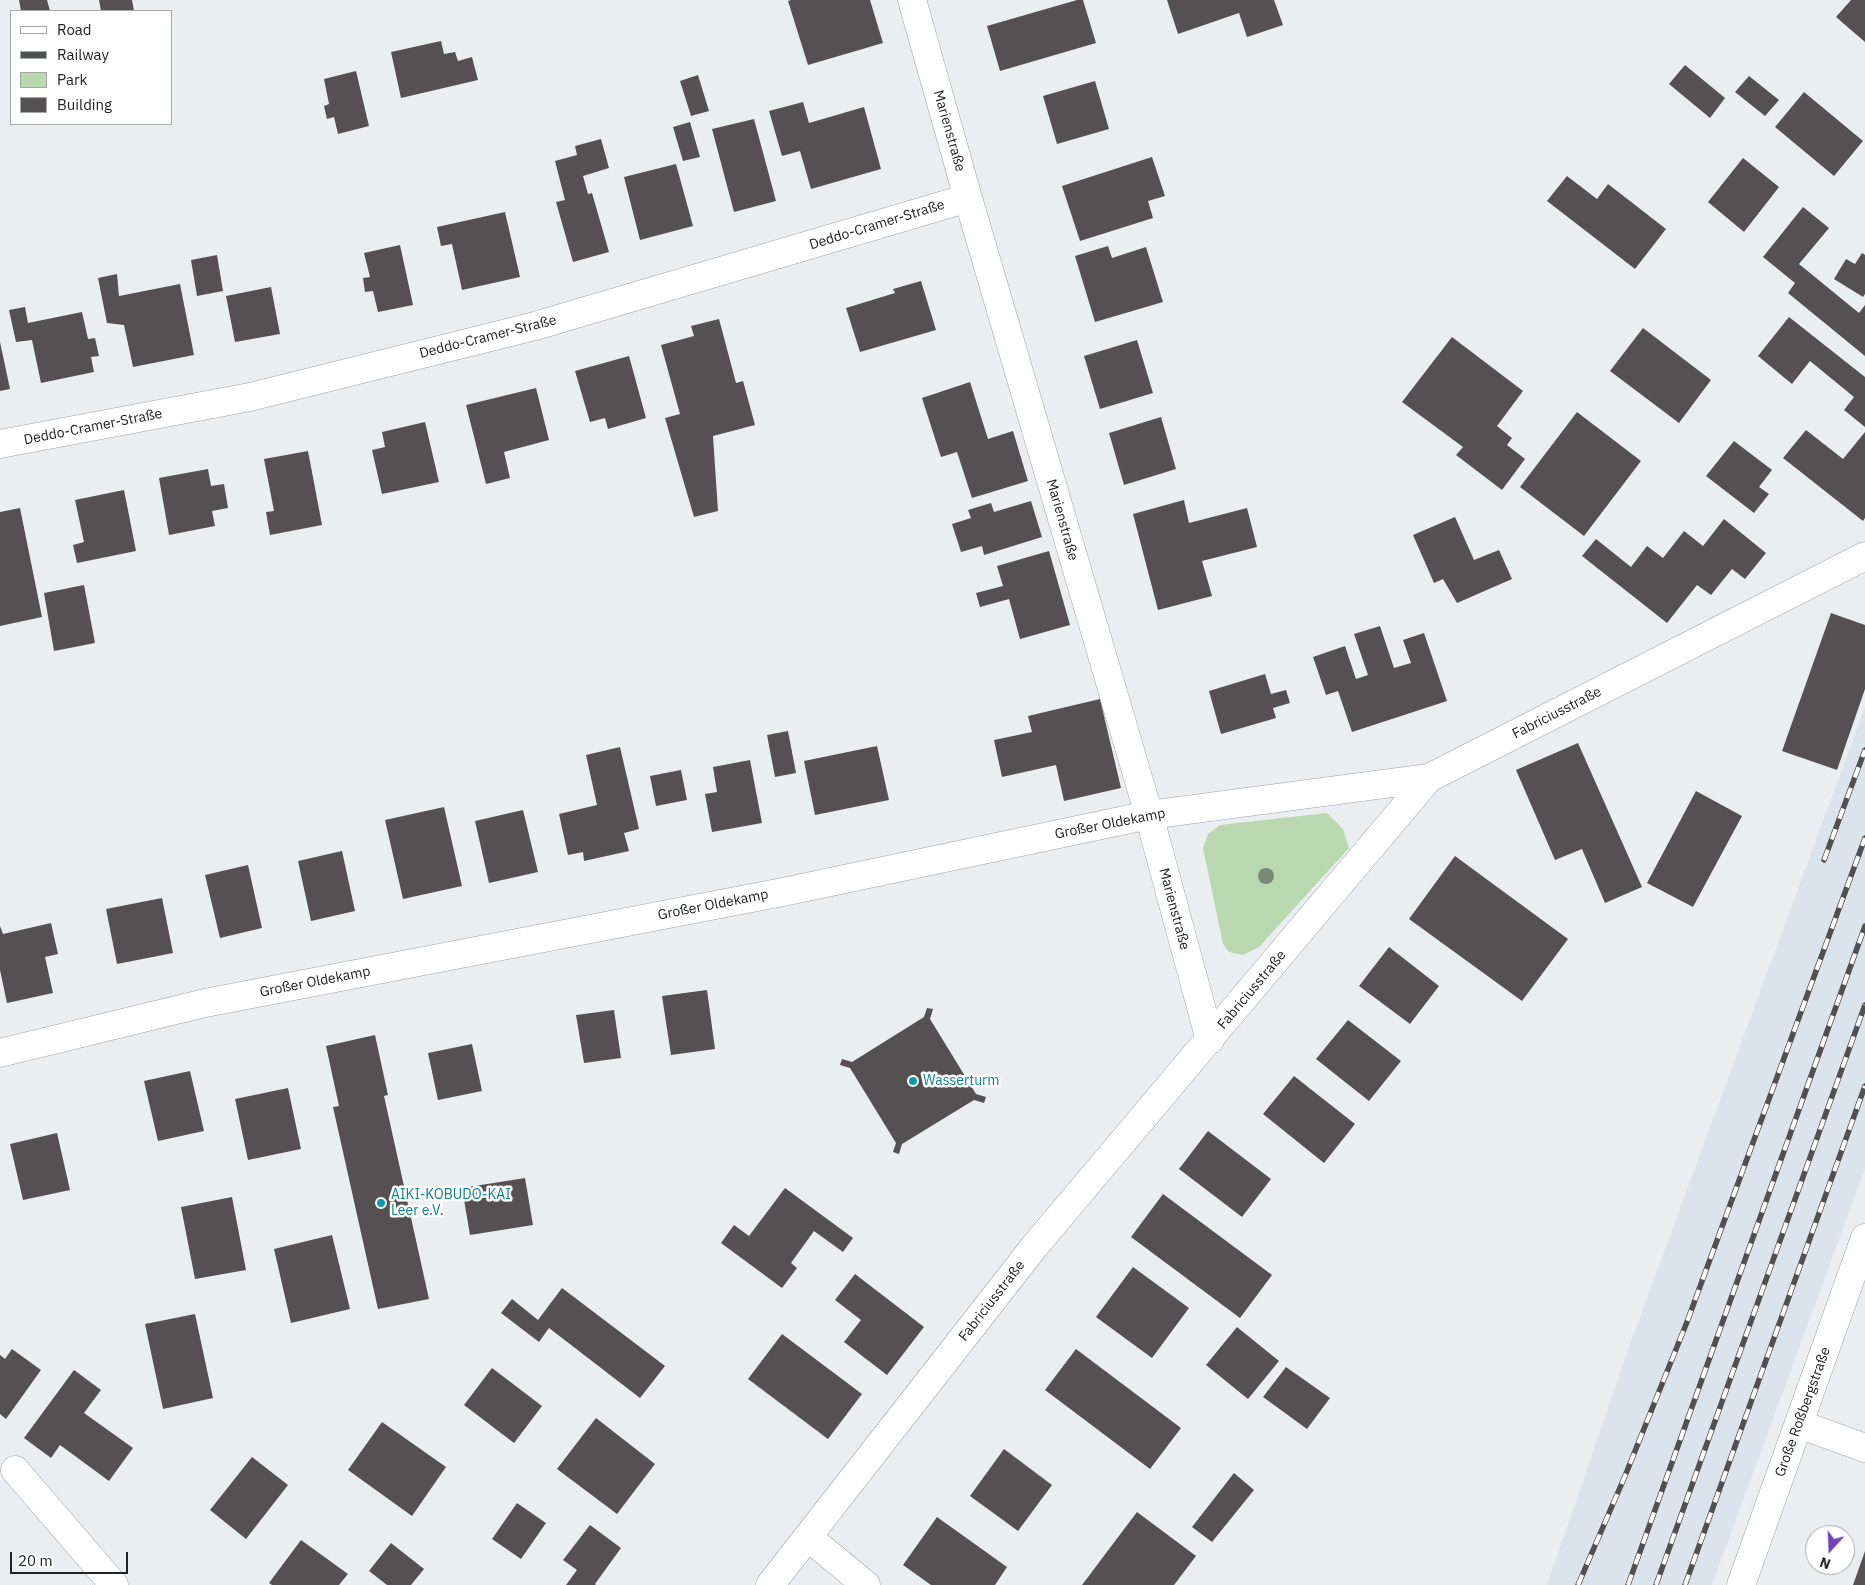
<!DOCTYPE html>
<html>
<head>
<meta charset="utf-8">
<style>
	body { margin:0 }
	#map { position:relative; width:1865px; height:1585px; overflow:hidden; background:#ebeef1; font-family:"IBM Plex Sans",sans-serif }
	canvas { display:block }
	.legend { position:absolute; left:10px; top:10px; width:162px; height:115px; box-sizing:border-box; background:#fff; border:1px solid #a6a7a7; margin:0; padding:6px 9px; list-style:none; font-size:15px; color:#212223 }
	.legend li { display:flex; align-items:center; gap:10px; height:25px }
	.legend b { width:25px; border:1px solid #a6a7a7 }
	.north { position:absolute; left:1805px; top:1525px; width:50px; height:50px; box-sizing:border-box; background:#fff; border:1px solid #a6a7a7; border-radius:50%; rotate:200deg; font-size:14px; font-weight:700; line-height:20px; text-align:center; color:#212223 }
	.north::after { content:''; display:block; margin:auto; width:18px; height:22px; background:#7241b9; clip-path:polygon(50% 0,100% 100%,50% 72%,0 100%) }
	.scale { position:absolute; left:10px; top:1552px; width:118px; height:22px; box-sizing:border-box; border:2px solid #212223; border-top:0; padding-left:6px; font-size:15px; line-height:18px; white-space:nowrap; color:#212223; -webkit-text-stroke:4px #fff; paint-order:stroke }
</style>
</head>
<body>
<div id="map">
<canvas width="1865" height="1585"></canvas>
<ul class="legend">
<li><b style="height:6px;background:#fff"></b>Road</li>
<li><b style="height:6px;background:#4f5052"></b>Railway</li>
<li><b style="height:14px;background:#b9d8af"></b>Park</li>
<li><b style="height:14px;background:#555152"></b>Building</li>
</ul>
<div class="north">N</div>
<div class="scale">20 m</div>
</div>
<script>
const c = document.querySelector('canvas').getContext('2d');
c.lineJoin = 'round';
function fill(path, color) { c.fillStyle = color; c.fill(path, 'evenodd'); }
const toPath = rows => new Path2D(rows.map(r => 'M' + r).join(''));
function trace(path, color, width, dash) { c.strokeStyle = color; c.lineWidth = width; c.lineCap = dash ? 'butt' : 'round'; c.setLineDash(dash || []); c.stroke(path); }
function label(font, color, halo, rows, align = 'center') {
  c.font = font + ' "IBM Plex Sans",sans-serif'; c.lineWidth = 5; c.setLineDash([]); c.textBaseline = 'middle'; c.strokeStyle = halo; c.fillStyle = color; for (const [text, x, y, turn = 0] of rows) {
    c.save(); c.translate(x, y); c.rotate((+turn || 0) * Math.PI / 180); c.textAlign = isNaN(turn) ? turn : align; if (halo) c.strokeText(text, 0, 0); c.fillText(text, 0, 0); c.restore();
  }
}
fill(toPath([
	[1865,707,1865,1169,1712,1585,1547,1585,1630,1344]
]), '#dbe4ed');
fill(toPath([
	[1327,813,1343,829,1349,848,1259,947,1243,955,1229,952,1223,944,1203,848,1208,834,1220,825]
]), '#b9d8af');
fill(toPath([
	[19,0,47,0,50,11,21,11],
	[99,0,132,0,134,11,101,11],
	[791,0,870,0,883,43,808,65,788,1],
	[1077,0,1083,0,1096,43,1000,71,987,26],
	[1167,0,1274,0,1283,25,1247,37,1239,13,1178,34],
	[1851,0,1865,0,1865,42,1836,17],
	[441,41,444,54,455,52,458,61,472,57,478,80,401,98,391,52],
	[1685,65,1725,98,1710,118,1669,84],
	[356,71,369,126,338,134,334,117,327,119,324,106,329,104,324,79],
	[698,75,709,111,691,116,680,81],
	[1749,76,1779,100,1765,116,1735,92],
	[1095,81,1109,129,1057,144,1043,96],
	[1804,92,1863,141,1834,176,1775,127],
	[803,102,809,123,864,107,881,169,811,189,800,151,782,156,769,111],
	[754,119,776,201,734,212,712,129],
	[690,122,700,157,683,161,673,127],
	[601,139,609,168,583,176,588,194,592,193,609,252,573,262,556,202,565,200,555,161,577,155,575,146],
	[1152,157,1165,196,1148,201,1153,218,1080,241,1062,186],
	[1743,158,1779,187,1744,232,1708,202],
	[676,164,693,226,640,240,624,177],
	[1567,176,1597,199,1608,184,1666,229,1635,269,1547,201],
	[1803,207,1829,228,1799,264,1859,313,1865,305,1865,356,1788,293,1795,283,1763,257],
	[505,212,520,277,462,290,452,244,441,246,437,227],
	[400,245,413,305,378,312,373,291,365,292,363,278,370,277,364,253],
	[1108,246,1112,258,1146,247,1163,302,1095,322,1075,256],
	[1862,253,1865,255,1865,294,1863,297,1834,279,1846,259,1855,264],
	[217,255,223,291,197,296,191,260],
	[117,274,119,296,180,284,194,355,133,367,124,325,107,323,98,278],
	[921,281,936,330,860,352,846,308,895,293,893,289],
	[271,287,280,334,235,342,226,296],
	[25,307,28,323,82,312,88,339,95,338,99,356,91,357,94,372,41,383,32,340,16,342,9,310],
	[1789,317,1865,377,1865,427,1844,410,1854,397,1810,361,1792,384,1758,356],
	[719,319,736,383,743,381,755,425,713,436,718,511,694,517,665,418,680,414,661,345,694,336,691,326],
	[1643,328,1711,380,1679,423,1610,371],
	[1452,337,1523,391,1497,426,1512,438,1507,445,1525,459,1502,490,1456,455,1463,447,1402,402],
	[1137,340,1153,393,1100,409,1084,356],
	[0,342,10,389,0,391],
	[629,356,646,418,608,429,605,418,590,422,575,371],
	[970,382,988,439,1013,431,1028,481,972,498,957,452,941,457,922,398],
	[536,388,549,440,504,452,510,478,486,484,466,405],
	[1577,412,1641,461,1584,536,1520,487],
	[1161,417,1176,469,1124,485,1109,433],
	[425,422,439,482,382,494,372,450,385,447,382,432],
	[1806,430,1843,459,1865,432,1865,518,1863,521,1783,458],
	[1734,441,1772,470,1759,487,1769,494,1754,513,1706,476],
	[308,451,322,525,270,535,266,512,274,511,264,459],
	[208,469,211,486,224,484,228,508,212,511,215,526,169,535,159,478],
	[124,490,136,551,77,563,73,545,84,542,75,500],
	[1184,500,1189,523,1247,508,1257,547,1202,561,1212,596,1158,610,1133,514],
	[1031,501,1042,537,984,555,982,546,961,552,952,524,971,518,968,510,991,503,994,512],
	[20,508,42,617,0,626,0,512],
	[1455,517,1474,560,1499,550,1512,579,1457,603,1443,579,1434,583,1413,535],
	[1724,519,1766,553,1745,579,1732,569,1711,595,1697,585,1667,623,1582,556,1596,539,1631,567,1647,546,1663,558,1684,531,1703,546],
	[1049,551,1070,625,1020,639,1009,599,980,607,976,593,1003,586,997,566],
	[84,585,95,643,54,651,44,593],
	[1831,613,1865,625,1865,689,1837,770,1782,751],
	[1380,626,1394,668,1411,663,1403,640,1424,633,1447,701,1352,732,1338,691,1326,695,1313,657,1345,646,1356,679,1368,675,1354,634],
	[1265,674,1271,694,1286,690,1290,703,1273,708,1276,718,1221,734,1209,691],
	[1100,699,1121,788,1064,801,1056,765,1002,777,994,740,1032,732,1028,716],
	[788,731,796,773,775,777,767,735],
	[1578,743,1642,887,1605,903,1582,849,1555,860,1516,770],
	[877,746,889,800,815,815,804,761],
	[620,747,639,829,624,833,629,851,584,861,583,852,568,855,559,814,597,805,586,755],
	[750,760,762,823,712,832,705,794,717,792,713,767],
	[681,770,687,800,656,806,650,776],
	[1696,791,1742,816,1693,907,1647,883],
	[444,807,462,886,403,899,385,820],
	[523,810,538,872,489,883,475,821],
	[342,851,355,911,311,921,298,861],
	[1455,856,1568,939,1522,1001,1409,919],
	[248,865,262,928,220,938,205,875],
	[162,898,173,953,117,964,106,909],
	[51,923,58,954,45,957,53,993,7,1003,0,970,0,926,3,934],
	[1389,947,1439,986,1410,1024,1359,986],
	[707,990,715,1049,671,1055,662,996],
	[927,1008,933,1009,930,1019,976,1094,986,1097,984,1103,974,1100,902,1144,899,1154,893,1152,896,1143,850,1068,840,1065,842,1059,852,1062,924,1017],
	[614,1010,621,1058,584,1063,576,1015],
	[1348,1020,1401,1061,1369,1101,1316,1059],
	[375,1035,388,1095,384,1096,429,1299,378,1309,333,1107,339,1106,326,1046],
	[472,1044,482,1091,438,1100,428,1053],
	[190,1071,204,1131,158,1141,144,1081],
	[1294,1076,1355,1124,1324,1163,1263,1114],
	[288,1088,301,1149,248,1160,235,1099],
	[1208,1131,1271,1179,1242,1217,1179,1169],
	[57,1133,70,1190,23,1200,10,1144],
	[525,1178,533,1225,470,1235,462,1188],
	[785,1188,853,1238,843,1252,814,1231,791,1263,797,1268,782,1288,721,1243,734,1225,749,1236],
	[1163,1194,1272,1275,1240,1318,1131,1237],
	[232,1197,246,1270,195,1279,181,1207],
	[332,1235,350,1309,291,1323,274,1249],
	[1133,1267,1189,1308,1152,1358,1096,1317],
	[855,1274,924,1327,887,1375,844,1342,861,1320,835,1300],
	[562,1288,665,1366,640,1398,549,1328,539,1342,501,1313,512,1299,538,1320],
	[195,1314,213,1398,163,1409,145,1324],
	[1237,1327,1279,1361,1248,1399,1206,1365],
	[782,1334,862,1394,828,1439,748,1379],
	[12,1349,41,1370,6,1419,0,1414,0,1355,5,1359],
	[1076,1349,1181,1428,1150,1469,1045,1390],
	[1286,1367,1330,1398,1307,1429,1263,1397],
	[492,1368,542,1406,514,1443,464,1405],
	[74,1370,101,1390,84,1413,133,1448,109,1481,60,1445,51,1458,24,1438],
	[596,1418,655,1464,617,1514,557,1469],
	[382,1422,446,1467,412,1516,348,1470],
	[1004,1449,1052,1485,1018,1531,970,1496],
	[252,1457,288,1485,246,1539,210,1510],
	[1234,1473,1254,1490,1212,1542,1192,1527],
	[517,1503,546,1523,521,1559,492,1539],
	[1137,1512,1196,1556,1174,1585,1082,1585],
	[937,1517,1007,1567,995,1585,931,1585,903,1565],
	[590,1525,621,1548,595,1584,596,1585,566,1585,577,1570,563,1560],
	[301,1540,348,1574,339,1585,272,1585,269,1583],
	[391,1543,424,1569,411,1585,387,1585,369,1571],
	[1865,1551,1865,1585,1853,1585]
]), '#555152');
const minor = toPath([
	[912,0,968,198,1149,815,1210,1040],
	[0,444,250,397,535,326,968,198],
	[0,1053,205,1003,783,892,1149,815,1429,778],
	[1799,1424,1865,1448],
	[15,1470,114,1585],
	[808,1537,866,1585],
	[770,1585,1034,1247,1429,778,1865,556],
	[1741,1585,1865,1238]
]);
trace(minor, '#9ea0a3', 29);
trace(minor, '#fff', 28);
const rail = toPath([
	[1824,860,1865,750],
	[1578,1585,1625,1476,1687,1322,1865,838],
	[1628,1585,1865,926],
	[1656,1585,1865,1005],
	[1685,1585,1865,1086]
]);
trace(rail, '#4f5052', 5.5);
trace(rail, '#fff', 4, [11]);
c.fillStyle = '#798b75';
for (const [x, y] of [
	[1266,876]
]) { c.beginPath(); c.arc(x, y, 8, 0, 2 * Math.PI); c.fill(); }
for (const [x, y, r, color] of [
	[913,1081,5,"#0f9aa8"],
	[381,1203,5,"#0f9aa8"]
]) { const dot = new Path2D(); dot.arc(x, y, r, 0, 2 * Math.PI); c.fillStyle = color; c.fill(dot); trace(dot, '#fff', 2); }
label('14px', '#212223', '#fff', [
	["Marienstraße",949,131,74],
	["Deddo-Cramer-Straße",877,225,-17],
	["Deddo-Cramer-Straße",488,337,-14],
	["Deddo-Cramer-Straße",93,427,-11],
	["Marienstraße",1062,520,74],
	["Fabriciusstraße",1557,713,-27],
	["Großer Oldekamp",1110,824,-11],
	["Großer Oldekamp",713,905,-11],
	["Marienstraße",1174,909,75],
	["Großer Oldekamp",315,982,-11],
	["Fabriciusstraße",1252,990,-50],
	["Fabriciusstraße",992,1301,-52],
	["Große Roßbergstraße",1803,1412,-70]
]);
label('14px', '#0d838f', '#fff', [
	["Wasserturm",923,1081],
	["AIKI-KOBUDO-KAI",391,1195],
	["Leer e.V.",391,1211]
], 'left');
</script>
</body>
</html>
